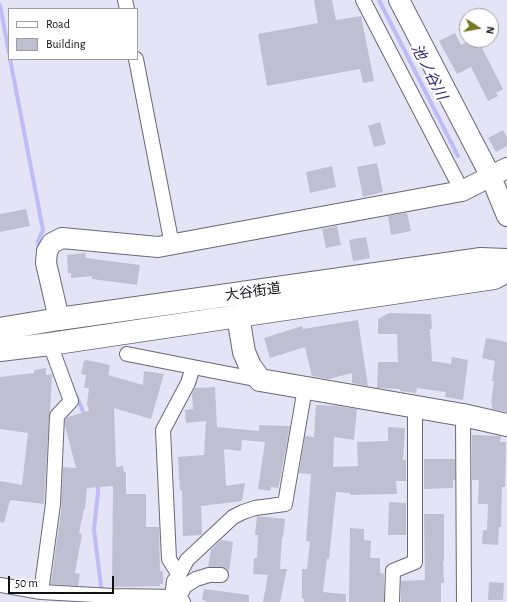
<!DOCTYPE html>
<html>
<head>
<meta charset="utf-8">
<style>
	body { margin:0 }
	#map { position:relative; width:507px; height:602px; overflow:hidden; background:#e4e4f6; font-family:"Alegreya Sans",sans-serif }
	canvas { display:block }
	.legend { position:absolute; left:8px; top:8px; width:130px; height:52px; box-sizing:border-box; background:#fff; border:1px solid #9f9fa1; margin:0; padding:5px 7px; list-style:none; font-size:12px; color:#100f15 }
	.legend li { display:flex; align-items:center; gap:8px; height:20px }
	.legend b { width:20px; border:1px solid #9f9fa1 }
	.north { position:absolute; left:459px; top:8px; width:40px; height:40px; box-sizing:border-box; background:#fff; border:1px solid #9f9fa1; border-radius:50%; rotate:101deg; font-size:11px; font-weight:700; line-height:16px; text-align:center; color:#100f15 }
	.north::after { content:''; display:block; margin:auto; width:14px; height:18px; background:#747922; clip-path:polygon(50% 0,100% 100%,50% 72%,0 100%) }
	.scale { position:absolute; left:8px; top:576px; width:106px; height:18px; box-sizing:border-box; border:2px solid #100f15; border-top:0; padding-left:5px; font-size:12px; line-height:14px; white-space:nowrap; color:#100f15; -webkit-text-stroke:3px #fff; paint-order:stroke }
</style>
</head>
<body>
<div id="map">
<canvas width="507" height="602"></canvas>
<ul class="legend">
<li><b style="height:5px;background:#fff"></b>Road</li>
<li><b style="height:11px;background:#c0bfd1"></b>Building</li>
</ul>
<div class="north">N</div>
<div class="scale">50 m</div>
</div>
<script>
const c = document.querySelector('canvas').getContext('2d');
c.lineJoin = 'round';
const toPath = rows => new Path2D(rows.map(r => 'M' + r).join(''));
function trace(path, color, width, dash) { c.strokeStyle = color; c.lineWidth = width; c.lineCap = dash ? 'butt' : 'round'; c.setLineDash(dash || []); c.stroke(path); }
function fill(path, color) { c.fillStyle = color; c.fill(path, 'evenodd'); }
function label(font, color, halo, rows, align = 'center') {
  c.font = font + ' "Alegreya Sans","Noto Sans JP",sans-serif'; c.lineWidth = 4; c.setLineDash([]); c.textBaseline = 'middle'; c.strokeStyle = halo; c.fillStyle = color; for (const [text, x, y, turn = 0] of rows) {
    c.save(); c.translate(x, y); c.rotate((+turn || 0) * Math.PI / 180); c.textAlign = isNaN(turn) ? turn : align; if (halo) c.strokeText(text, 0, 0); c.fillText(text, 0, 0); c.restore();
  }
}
trace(toPath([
	[379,0,458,156],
	[0,5,9,53],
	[10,59,43,230,38,241,39,251],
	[76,395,85,416],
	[98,483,98,492,94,530,102,594]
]), '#bfbbf7', 4);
fill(toPath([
	[314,0,332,0,336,20,361,16,374,81,363,83,360,69,267,86,258,34,318,23],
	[455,33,461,45,470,40,478,40,503,89,496,93,498,96,488,101,471,67,457,74,439,41],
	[380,122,386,144,374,147,368,126],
	[503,130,507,138,507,146,496,152,488,138],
	[377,163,383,192,363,197,357,167],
	[332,166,336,187,310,193,306,172],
	[26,209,30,226,0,232,0,214],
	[407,213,411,231,391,235,388,216],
	[337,226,341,245,326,248,322,229],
	[366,237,370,258,353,261,349,240],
	[85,253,86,258,140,265,137,285,92,279,92,276,71,278,71,273,68,273,67,255],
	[389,313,431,314,432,329,430,329,432,361,451,364,452,357,468,360,463,400,445,397,446,392,417,388,416,393,400,391,400,389,377,388,378,362,398,362,397,334,378,334,378,319],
	[358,320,368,386,352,383,352,373,329,379,312,376,305,347,270,358,264,338,302,326,303,329],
	[486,338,507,342,507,412,492,409,492,403,491,403,494,381,492,381,495,361,482,358],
	[87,360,110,365,108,375,143,385,144,371,164,374,151,419,114,408,116,467,123,466,124,472,126,472,126,494,146,494,146,527,159,527,160,571,163,571,163,584,160,584,160,586,112,587,113,486,87,488,85,509,84,509,79,533,82,534,75,573,80,574,78,586,51,584,61,511,63,467,76,468,65,426,65,420,68,417,89,411,87,404,89,388,84,388,86,375,81,374,84,361],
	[46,368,46,375,52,374,50,412,49,416,44,504,10,500,4,523,0,522,0,481,22,485,28,433,0,429,0,377,34,373,34,370],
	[215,387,217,427,259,431,259,425,290,426,280,480,278,488,271,487,270,491,258,489,265,442,242,440,241,451,224,449,226,486,245,483,242,501,201,506,202,534,201,535,183,536,182,490,180,491,178,457,204,455,206,421,186,423,185,410,193,409,192,394,195,388],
	[316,405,336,406,357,409,354,440,334,437,333,467,358,466,357,442,388,441,388,427,405,428,403,460,406,460,406,481,396,481,397,494,350,495,350,493,336,492,329,559,327,559,323,592,346,594,346,602,304,602,304,599,302,598,302,569,307,569,310,542,306,541,311,474,299,473,305,436,314,437],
	[472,435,499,436,501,436,500,442,506,442,505,487,502,487,501,527,499,527,498,545,482,544,483,530,487,530,488,504,478,504,479,480,472,480],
	[424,459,455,459,455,480,453,480,453,488,424,489],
	[389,502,406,503,406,535,388,535],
	[424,514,444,514,444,561,443,561,444,583,441,583,441,602,401,602,401,581,425,580],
	[257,516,285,519,283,538,282,537,280,569,287,569,280,602,263,602,268,575,253,574,254,558,257,558,258,535,255,535],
	[350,528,364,529,364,540,371,541,370,558,380,558,380,573,384,574,384,602,349,602],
	[221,540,233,542,229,572,226,568,221,567,208,567,211,550],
	[489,582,504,583,503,600,488,600],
	[204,589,249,595,249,602,206,602,206,601,202,600]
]), '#c0bfd1');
const street = toPath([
	[125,0,127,9],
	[363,0,462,191],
	[136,59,172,245],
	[127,354,193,367],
	[463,415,464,602],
	[179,575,169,559,163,430,188,383,193,367,260,380],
	[0,585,41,592,113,596,179,597,185,586,196,579,209,575,221,575],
	[41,592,53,504,57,416,71,401,50,344],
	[183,602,173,589,174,581,179,575,187,560,233,517,243,512,255,508,285,504,305,388],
	[392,602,393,571,415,562,415,406]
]);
const secondary = toPath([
	[399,0,491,177,507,216],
	[59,319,46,263,47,251,52,243,62,238,158,247,462,191,507,168]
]);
const primary = toPath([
	[238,316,244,352,250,366,260,380,463,415,507,425],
	[0,329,59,319,481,259,507,260],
	[0,350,50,344,494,278,507,271]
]);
trace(street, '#686877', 16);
trace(secondary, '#686877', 22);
trace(primary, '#686877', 24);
trace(street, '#fff', 14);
trace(secondary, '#fff', 20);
trace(primary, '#fff', 22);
label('14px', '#100f15', '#fff', [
	["大谷街道",253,292,-8]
]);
label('italic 15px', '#322569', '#fff', [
	["池ノ谷川",429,72,63]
]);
</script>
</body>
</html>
